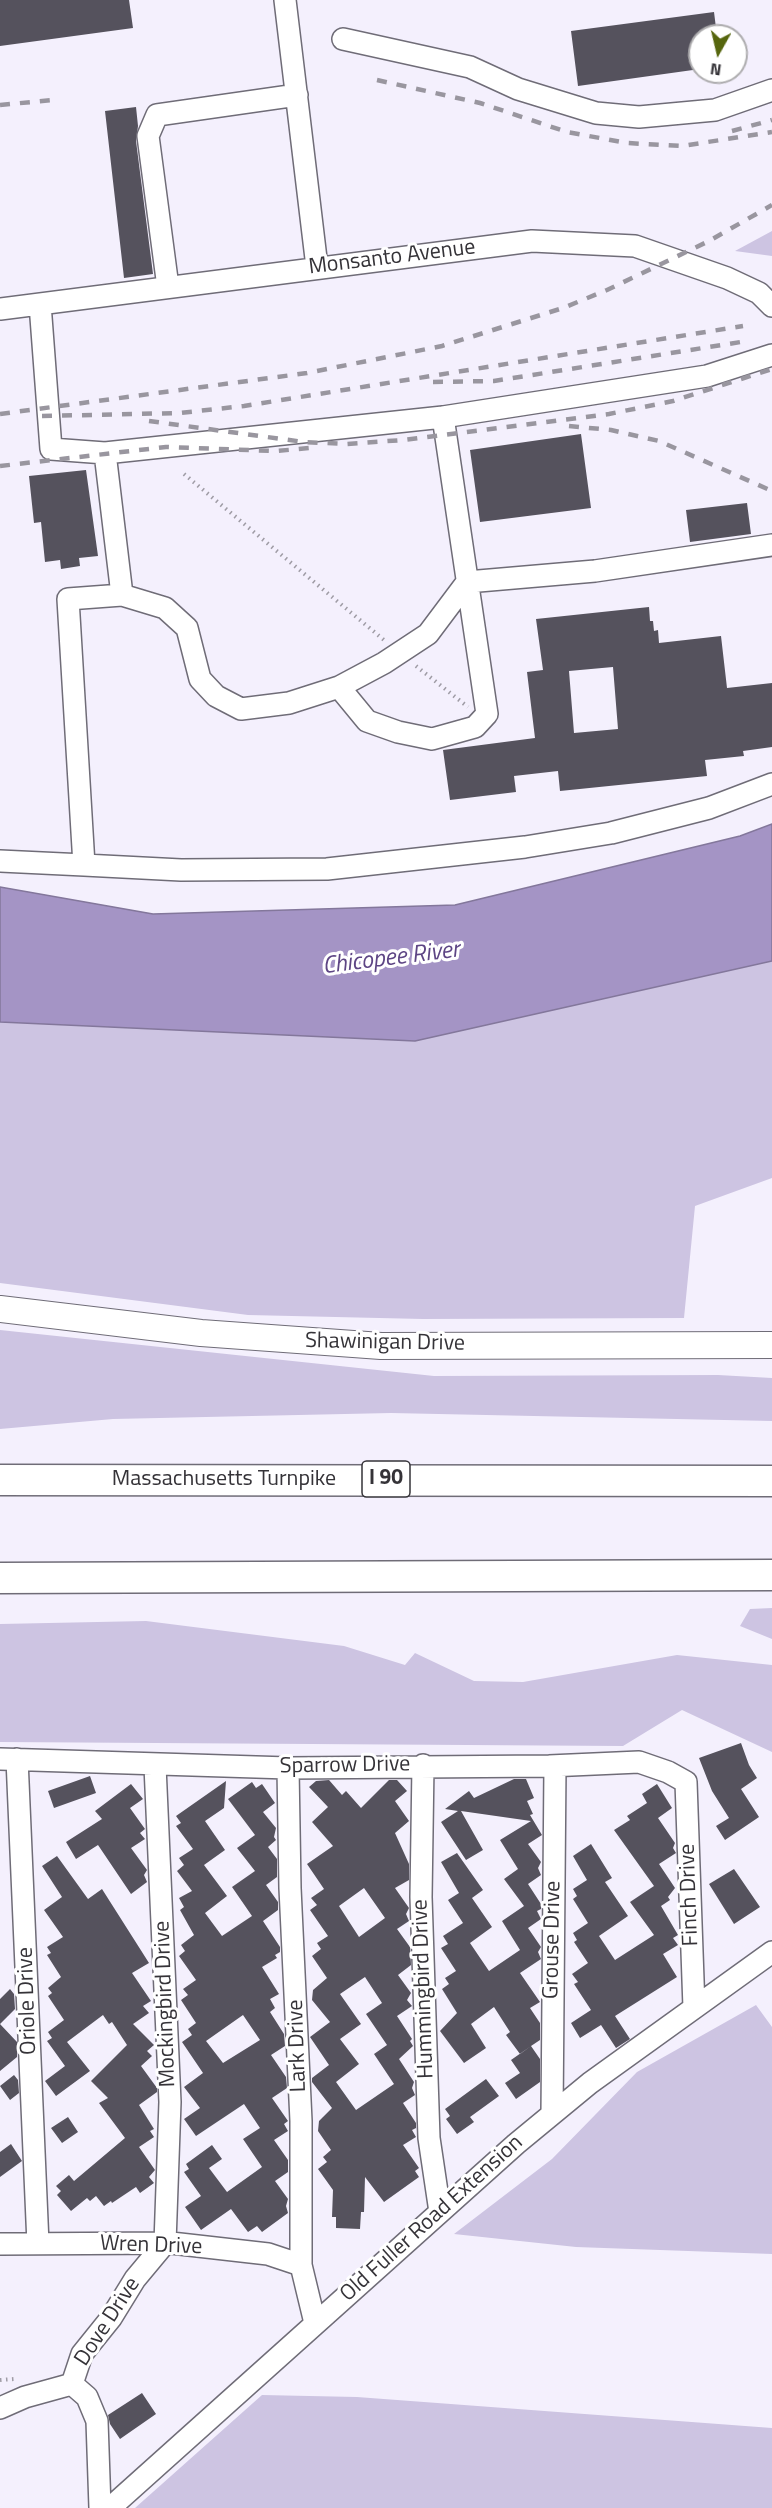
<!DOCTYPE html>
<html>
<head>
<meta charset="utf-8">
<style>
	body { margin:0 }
	#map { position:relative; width:772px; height:2508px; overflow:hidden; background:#f4f0fd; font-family:"Titillium Web",sans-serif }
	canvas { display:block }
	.north { position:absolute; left:688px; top:24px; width:60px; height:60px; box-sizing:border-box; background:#fff; border:2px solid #aeadaf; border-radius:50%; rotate:188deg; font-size:16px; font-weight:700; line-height:24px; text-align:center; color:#353338 }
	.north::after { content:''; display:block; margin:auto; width:21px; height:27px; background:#56660e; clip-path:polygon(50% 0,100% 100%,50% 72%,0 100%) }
</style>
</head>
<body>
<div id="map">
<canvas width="772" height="2508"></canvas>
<div class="north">N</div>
</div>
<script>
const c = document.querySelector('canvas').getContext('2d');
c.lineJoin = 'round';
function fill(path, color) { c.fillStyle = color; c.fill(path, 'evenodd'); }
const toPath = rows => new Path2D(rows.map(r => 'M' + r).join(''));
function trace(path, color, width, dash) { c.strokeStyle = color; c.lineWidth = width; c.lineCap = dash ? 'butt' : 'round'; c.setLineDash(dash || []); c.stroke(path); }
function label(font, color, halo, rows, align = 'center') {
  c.font = font + ' "Titillium Web",sans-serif'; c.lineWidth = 6; c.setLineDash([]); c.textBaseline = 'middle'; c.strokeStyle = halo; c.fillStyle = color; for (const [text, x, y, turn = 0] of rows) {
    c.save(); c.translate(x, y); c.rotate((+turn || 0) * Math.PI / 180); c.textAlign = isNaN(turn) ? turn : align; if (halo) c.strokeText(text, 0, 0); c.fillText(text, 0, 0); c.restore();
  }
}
fill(toPath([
	[772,231,772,256,735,251],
	[772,961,772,1178,695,1206,684,1318,423,1319,248,1315,0,1283,0,1022,415,1041],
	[0,1330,434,1376,718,1375,772,1378,772,1421,391,1413,113,1419,0,1429],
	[772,1608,772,1639,740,1626,750,1609],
	[146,1621,344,1646,405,1665,415,1653,474,1681,523,1682,677,1655,772,1665,772,1752,682,1710,623,1746,0,1742,0,1624],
	[756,2005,772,2027,772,2254,576,2247,454,2234,552,2159,637,2072],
	[262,2395,357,2397,772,2428,772,2508,135,2508]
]), '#cdc4e2');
const water = toPath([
	[772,824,772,961,415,1041,0,1022,0,887,153,914,455,905,740,836,772,824]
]);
fill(water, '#a494c5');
trace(water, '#83779b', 1.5);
fill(toPath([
	[0,0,129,0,133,28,0,46],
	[714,12,717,36,700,36,700,69,578,86,571,31],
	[136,107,138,126,136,141,153,274,124,278,105,111],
	[581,434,591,508,480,522,470,450],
	[86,470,98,556,79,558,80,566,61,569,60,560,45,562,41,522,34,523,29,476],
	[747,503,751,534,690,542,686,510],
	[649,607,650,621,653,621,654,631,658,630,659,643,721,636,727,688,772,683,772,747,743,751,744,756,705,760,707,776,560,791,558,771,514,776,516,792,450,800,443,750,535,738,527,672,543,670,536,619],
	[613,667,618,729,574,733,569,671],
	[741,1743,749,1765,757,1778,741,1789,759,1817,725,1840,716,1826,729,1818,712,1791,699,1758],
	[90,1776,96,1793,54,1808,48,1791],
	[514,1779,526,1779,534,1798,527,1801,533,1814,530,1815,542,1835,528,1844,541,1862,538,1868,541,1875,528,1884,541,1904,541,1909,537,1911,541,1919,528,1928,541,1947,538,1952,541,1959,520,1973,540,2002,530,2008,540,2023,540,2040,531,2046,540,2059,540,2082,516,2099,505,2083,520,2073,511,2060,531,2046,520,2054,506,2035,510,2032,494,2007,471,2024,486,2048,464,2063,440,2031,457,2013,442,1989,449,1984,445,1978,456,1971,441,1948,448,1944,443,1936,463,1923,448,1900,459,1893,441,1862,457,1853,483,1890,472,1898,492,1927,470,1943,489,1971,520,1950,502,1921,524,1906,504,1879,518,1869,500,1840,531,1821,461,1811,483,1850,466,1860,441,1822,458,1811,445,1809,469,1791,474,1798],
	[329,1780,342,1795,346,1791,361,1808,389,1780,397,1780,407,1791,395,1801,409,1821,395,1833,409,1864,409,1880,395,1888,409,1908,406,1914,409,1921,397,1929,410,1947,411,1965,398,1975,411,1993,407,2000,412,2006,397,2016,412,2039,410,2041,413,2046,399,2059,414,2082,412,2088,415,2095,403,2103,416,2123,416,2128,412,2130,416,2137,403,2145,419,2168,415,2171,419,2177,384,2202,365,2177,364,2212,361,2212,360,2229,336,2228,336,2217,332,2217,333,2190,318,2169,327,2162,323,2157,331,2150,318,2131,319,2121,332,2108,312,2082,312,2078,329,2065,310,2037,330,2022,312,2000,313,1990,327,1978,312,1956,321,1949,317,1943,328,1936,310,1910,317,1905,311,1898,324,1889,307,1864,333,1846,312,1822,328,1807,309,1787,316,1781],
	[364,1888,385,1918,359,1937,339,1906],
	[365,1977,382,2003,366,2014,387,2045,374,2054,394,2084,356,2110,336,2082,359,2064,340,2039,361,2024,340,1994],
	[226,1781,224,1808,205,1821,225,1850,204,1865,227,1896,205,1913,222,1936,252,1916,232,1887,255,1871,237,1848,255,1835,228,1799,252,1782,256,1788,262,1784,275,1803,263,1812,276,1828,274,1837,276,1840,268,1847,277,1859,277,1877,266,1885,278,1902,278,1910,263,1921,280,1947,280,1952,275,1955,277,1958,262,1967,279,1994,270,1999,275,2008,270,2012,284,2034,285,2046,271,2055,286,2077,287,2088,272,2098,288,2121,284,2124,288,2131,274,2140,288,2160,288,2172,275,2181,288,2199,286,2206,288,2213,262,2232,257,2226,248,2232,231,2209,201,2230,185,2207,201,2196,184,2172,189,2169,186,2164,212,2145,222,2159,209,2168,227,2192,262,2167,243,2139,260,2128,244,2104,196,2136,184,2119,200,2108,184,2087,203,2073,182,2042,192,2035,188,2029,196,2023,181,2000,188,1995,183,1989,196,1980,179,1956,185,1951,181,1945,194,1935,180,1910,184,1907,179,1898,192,1891,177,1871,184,1865,179,1858,193,1849,176,1826,181,1823,176,1816],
	[243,2015,260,2040,223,2063,206,2041],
	[131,1784,143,1799,130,1808,145,1829,140,1833,145,1839,131,1848,147,1870,144,1875,147,1882,131,1894,98,1845,76,1859,66,1842,102,1819,95,1811],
	[657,1784,672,1808,658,1818,675,1843,673,1848,676,1853,659,1864,675,1888,668,1897,670,1900,661,1906,678,1935,673,1938,678,1945,663,1954,677,1977,615,2016,630,2039,616,2048,601,2025,580,2038,571,2023,591,2010,574,1984,578,1982,572,1974,588,1963,574,1942,577,1940,573,1933,588,1923,573,1899,577,1896,573,1889,587,1880,573,1856,591,1844,612,1878,605,1882,628,1916,599,1936,615,1960,654,1935,630,1902,654,1886,614,1830,630,1820,627,1816,647,1803,642,1794],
	[57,1856,88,1899,102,1889,149,1963,132,1973,151,2001,143,2006,149,2013,133,2024,154,2045,147,2051,152,2056,141,2066,157,2088,157,2092,139,2105,154,2129,150,2131,154,2137,139,2147,155,2170,149,2177,154,2183,140,2193,136,2187,112,2203,111,2201,104,2206,96,2196,90,2201,87,2198,71,2211,57,2195,61,2191,56,2186,69,2175,74,2181,125,2138,99,2103,108,2098,91,2081,127,2045,112,2022,109,2024,103,2015,67,2042,90,2071,56,2096,45,2081,65,2066,47,2041,52,2038,48,2032,64,2020,48,1996,52,1993,48,1988,61,1977,47,1955,51,1953,47,1947,63,1937,44,1910,62,1897,42,1866],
	[734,1869,760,1907,734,1924,709,1884],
	[10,1989,14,1994,15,2009,0,2024,17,2042,17,2057,0,2071,0,1999],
	[14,2075,18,2080,19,2093,10,2100,0,2086],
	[486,2079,499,2096,470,2117,474,2122,457,2134,446,2119,450,2116,445,2109],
	[68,2117,78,2132,62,2143,51,2128],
	[11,2144,22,2161,0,2177,0,2152],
	[142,2393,156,2414,120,2439,110,2424,108,2415]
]), '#55525d');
const minor = toPath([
	[285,0,317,267],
	[343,39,470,67,518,89,596,113,639,117,715,110,772,90],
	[168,287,148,136,157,115,297,95],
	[40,304,51,449,105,453,122,595],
	[0,309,532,241,635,246,727,278,759,293,772,306],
	[105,453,443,417],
	[772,545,595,571,467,582,428,634,384,663,339,687,289,703,241,709,216,696,200,679,187,628,165,608,122,595,68,599,84,865,181,870,327,869,525,847,611,833,709,808,772,784],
	[339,687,367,721,398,732,432,739,475,727,487,714,443,417,707,376,772,355],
	[0,861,84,865],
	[0,1759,288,1768,549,1766,639,1762,668,1772,686,1782,694,2008],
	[17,1759,38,2244],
	[423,1765,421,1897,429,2138,440,2212],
	[288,1768,290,1888,301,2121,301,2265,315,2323],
	[552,2114,555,1766],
	[0,2244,171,2243,268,2254,301,2265],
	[0,2408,25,2397,72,2384],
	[100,2508,97,2421,87,2397,72,2384,82,2354,111,2318,135,2279,165,2243,170,2102,155,1766],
	[110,2508,516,2144,590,2083,772,1952]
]);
const major = toPath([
	[0,1309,201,1333,381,1346,772,1345]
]);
const highway = toPath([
	[0,1480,772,1481],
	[0,1578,772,1575]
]);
trace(minor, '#6f6c77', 24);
trace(major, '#6f6c77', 28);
trace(highway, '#6f6c77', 33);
trace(toPath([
	[184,474,384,640],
	[416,666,468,707],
	[0,2380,14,2379]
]), '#9f9ca5', 4, [1.5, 4.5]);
trace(minor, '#fff', 21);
trace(major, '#fff', 26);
trace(highway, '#fff', 30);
trace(toPath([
	[377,80,480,103,567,132,627,143,682,146,772,132],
	[0,105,53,100],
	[732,131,772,120],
	[433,382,494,381,747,341],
	[0,414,307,373,442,346,563,308,607,290,709,241,772,205],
	[42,416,180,413,244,406,743,326],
	[149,421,304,442,347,444,403,440,609,414,673,401,772,369],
	[569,426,611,430,659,441,772,491],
	[0,466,166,447,276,451,310,448]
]), '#99969f', 4.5, [10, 10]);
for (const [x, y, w] of [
	[386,1479,48]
]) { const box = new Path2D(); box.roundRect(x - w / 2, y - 18, w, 36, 4.5); c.fillStyle = '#fff'; c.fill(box); trace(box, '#353338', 1.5); }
label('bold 21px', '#353338', null, [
	["I 90",386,1479]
]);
label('22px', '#353338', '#fff', [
	["Monsanto Avenue",392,258,-7],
	["Shawinigan Drive",385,1343,1],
	["Massachusetts Turnpike",224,1480],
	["Sparrow Drive",345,1766,-1],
	["Finch Drive",690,1895,-92],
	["Grouse Drive",553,1940,-89],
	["Hummingbird Drive",424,1989,-92],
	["Oriole Drive",28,2001,-92],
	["Mockingbird Drive",166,2004,-92],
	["Lark Drive",298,2046,-92],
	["Old Fuller Road Extension",432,2219,-42],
	["Wren Drive",151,2246,2],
	["Dove Drive",108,2322,-57]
]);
label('italic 24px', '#5d4584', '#fff', [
	["Chicopee River",391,959,-7]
]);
</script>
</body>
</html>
